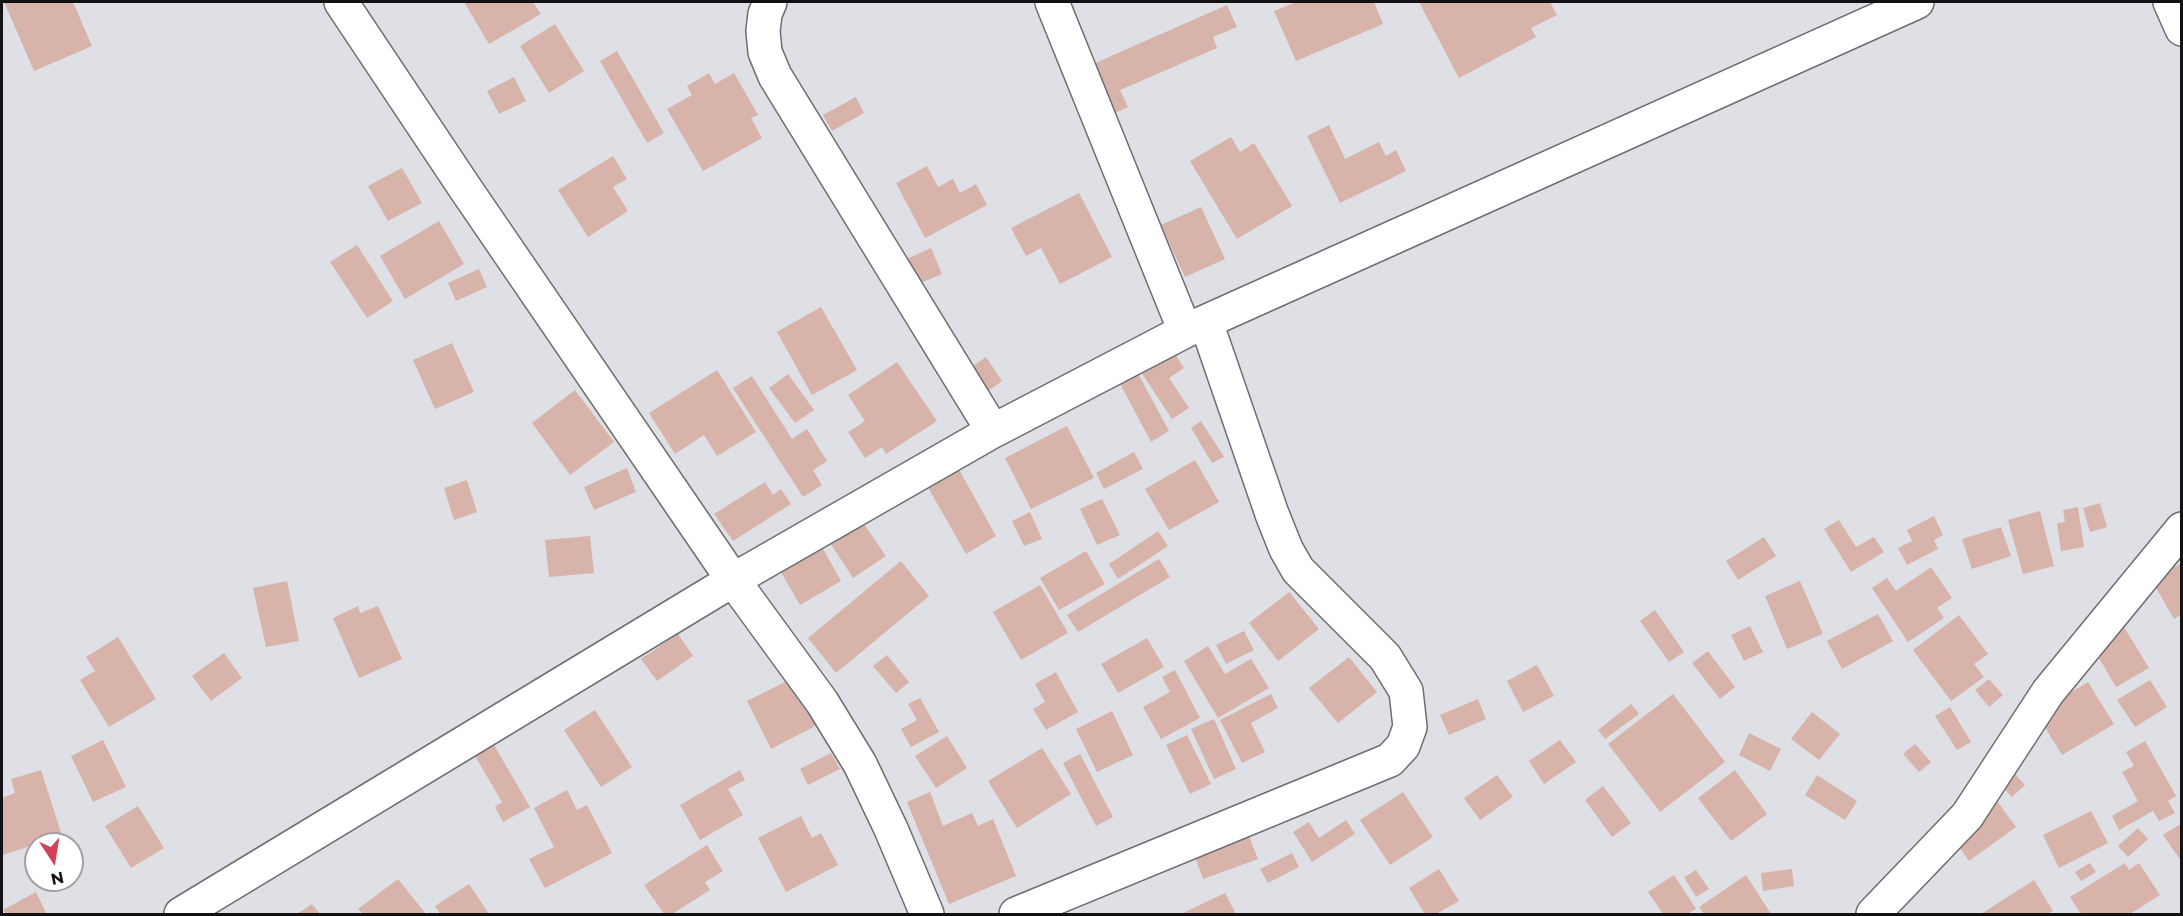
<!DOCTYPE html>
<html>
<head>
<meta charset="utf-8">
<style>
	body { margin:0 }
	#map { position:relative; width:2183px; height:916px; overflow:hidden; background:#dfdfe6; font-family:Montserrat,sans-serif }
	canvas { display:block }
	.frame { position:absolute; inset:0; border:3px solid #121214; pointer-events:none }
	.north { position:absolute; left:24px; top:832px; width:60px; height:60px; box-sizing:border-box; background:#fff; border:2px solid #a0a0a1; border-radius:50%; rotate:168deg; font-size:16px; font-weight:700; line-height:24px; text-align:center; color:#121214 }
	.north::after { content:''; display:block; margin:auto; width:21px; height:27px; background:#d34358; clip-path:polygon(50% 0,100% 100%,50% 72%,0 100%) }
</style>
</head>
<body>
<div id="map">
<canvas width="2183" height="916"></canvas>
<div class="frame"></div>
<div class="north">N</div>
</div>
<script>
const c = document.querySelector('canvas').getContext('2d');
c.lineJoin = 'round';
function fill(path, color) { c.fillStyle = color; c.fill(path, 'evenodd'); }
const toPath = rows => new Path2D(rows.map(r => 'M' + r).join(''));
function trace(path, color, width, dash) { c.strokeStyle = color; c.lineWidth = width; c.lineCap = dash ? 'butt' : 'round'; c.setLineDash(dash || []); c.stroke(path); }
fill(toPath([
	[4,2,73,2,92,46,34,71],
	[464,2,533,2,541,14,489,44],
	[1296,2,1374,2,1383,24,1296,61,1274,11],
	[1419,2,1550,2,1557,15,1531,28,1536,37,1459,78],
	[1227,5,1237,27,1213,37,1217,48,1120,90,1128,107,1115,113,1093,64],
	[555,24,584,71,549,93,520,46],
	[617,51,664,133,647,143,600,61],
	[709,73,715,84,734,73,758,115,751,118,762,138,703,171,667,109,692,95,687,86],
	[514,77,526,101,499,114,487,91],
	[856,97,864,113,832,131,823,115],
	[1329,125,1345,159,1379,142,1386,156,1396,150,1406,171,1340,203,1307,136],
	[1231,137,1240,152,1254,143,1292,206,1237,239,1190,161],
	[613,156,627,179,613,187,628,211,588,237,558,190],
	[927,166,938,187,953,179,960,193,976,184,987,205,925,238,896,183],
	[402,168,422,203,388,221,368,186],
	[1079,193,1112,257,1060,284,1041,248,1026,256,1011,228],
	[1201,207,1225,259,1185,277,1161,225],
	[439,221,464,264,405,299,380,256],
	[357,245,393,301,367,318,330,262],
	[931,248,942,274,916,285,905,260],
	[479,269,487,287,456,301,448,283],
	[821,307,857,370,812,395,777,332],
	[452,343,474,392,435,409,413,360],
	[1171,348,1184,368,1169,378,1189,408,1172,419,1139,369],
	[986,357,1002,381,981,396,964,372],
	[897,362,937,421,886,454,882,447,865,458,848,432,865,421,848,395],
	[1134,366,1169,431,1151,442,1116,376],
	[717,370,756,432,717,456,704,435,675,454,649,413],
	[788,374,814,410,795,423,769,388],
	[752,376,792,439,807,429,827,461,813,470,822,485,803,497,733,388],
	[575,390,614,442,570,475,532,423],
	[1201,421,1224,457,1212,463,1191,428],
	[1067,426,1094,478,1031,509,1005,458],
	[1134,452,1143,469,1104,489,1096,473],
	[1195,460,1219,502,1169,530,1145,489],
	[957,466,996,536,966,554,926,484],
	[627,468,636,492,594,510,584,487],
	[467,480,477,512,454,520,444,488],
	[765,482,773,495,781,489,791,504,733,541,714,514],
	[1102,499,1120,535,1097,545,1080,509],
	[2100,503,2107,527,2090,532,2083,508],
	[2078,507,2084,547,2061,551,2057,523,2065,522,2063,510],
	[2040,511,2054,566,2023,574,2008,520],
	[1030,512,1042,539,1024,546,1012,521],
	[857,514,886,556,853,578,825,535],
	[1934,516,1943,535,1934,540,1938,549,1907,565,1898,548,1912,541,1907,530],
	[1839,520,1856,547,1874,537,1884,552,1851,572,1824,529],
	[2001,527,2011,556,1972,569,1962,539],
	[1158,531,1168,546,1118,579,1109,564],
	[590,536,594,573,549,577,545,540],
	[1764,537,1776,556,1738,580,1726,561],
	[821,545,841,581,800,605,779,569],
	[1086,551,1105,584,1059,610,1040,578],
	[1159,559,1170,577,1078,632,1067,615],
	[901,561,929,596,836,673,808,638],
	[2182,563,2182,614,2174,619,2151,579],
	[1931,567,1952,598,1937,608,1944,618,1908,642,1872,588,1887,578,1896,591],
	[287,581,299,641,266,647,253,588],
	[1800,581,1823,634,1787,649,1765,596],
	[1040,585,1068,633,1021,660,993,612],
	[1289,592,1319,629,1278,661,1249,623],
	[358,606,360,613,378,606,402,659,359,678,333,618],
	[1655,610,1684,652,1669,662,1640,621],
	[1878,614,1893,641,1842,669,1827,641],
	[1959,615,1988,654,1974,664,1984,677,1951,701,1913,650],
	[1750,626,1763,652,1744,661,1731,635],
	[2124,627,2149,668,2116,687,2092,646],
	[1244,631,1254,650,1226,664,1216,645],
	[678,634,693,656,657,681,641,659],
	[118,637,156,699,109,727,80,680,95,671,86,657],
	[1147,638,1164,667,1118,693,1101,664],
	[1208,646,1225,674,1251,659,1269,688,1218,718,1184,661],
	[1708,651,1735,687,1720,699,1692,663],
	[224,653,242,678,211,701,192,676],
	[887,655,909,682,896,693,873,666],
	[1349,657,1377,692,1338,723,1309,688],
	[1537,665,1554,696,1523,712,1507,681],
	[1175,670,1200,718,1161,739,1143,707,1170,692,1162,677],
	[1056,672,1078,712,1046,730,1033,709,1045,702,1035,684],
	[799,675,823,722,771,749,747,701],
	[1989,679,2003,695,1989,707,1975,690],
	[2150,680,2167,707,2135,727,2117,700],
	[2088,682,2114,724,2062,755,2036,713],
	[1271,694,1278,708,1251,723,1265,752,1242,763,1220,720],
	[1673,694,1725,762,1660,812,1608,744],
	[920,698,939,732,911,747,901,729,917,720,908,704],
	[1478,699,1486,719,1449,735,1440,715],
	[1631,704,1639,714,1605,739,1598,730],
	[1950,707,1971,742,1957,750,1935,716],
	[595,710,632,767,601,787,564,730],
	[1112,711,1133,755,1097,772,1076,729],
	[1812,712,1840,734,1819,760,1791,739],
	[1214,719,1236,769,1214,779,1191,729],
	[1749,733,1781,749,1770,771,1739,755],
	[1187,735,1211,784,1190,794,1166,745],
	[947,736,967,768,936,788,915,756],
	[103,740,126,787,93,802,71,756],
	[1560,740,1576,762,1544,784,1529,761],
	[2145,741,2176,796,2168,801,2175,813,2159,821,2153,811,2119,830,2112,816,2138,801,2122,772,2134,766,2126,752],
	[1915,744,1931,762,1919,772,1903,754],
	[494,745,530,807,503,822,495,807,502,802,475,756],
	[1042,748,1071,794,1017,828,988,781],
	[831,753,840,769,808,785,800,769],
	[1080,754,1113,817,1096,826,1063,763],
	[41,770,62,836,2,855,2,798,15,793,11,779],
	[740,770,745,780,728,789,743,815,700,840,680,805],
	[1735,770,1767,814,1731,841,1698,798],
	[2014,773,2025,785,2012,797,2001,785],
	[1497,775,1513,797,1480,820,1464,798],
	[1817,775,1857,801,1845,820,1805,795],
	[1603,786,1631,823,1612,837,1585,800],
	[567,790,577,810,587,805,612,853,545,888,529,859,554,847,534,808],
	[930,792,943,826,972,813,978,826,993,819,1016,876,949,904,907,802],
	[1403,792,1433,837,1390,865,1360,820],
	[1992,794,2016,827,1969,861,1945,827],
	[138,806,164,848,131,868,105,826],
	[2091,811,2108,843,2059,868,2043,835],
	[801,816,812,838,821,833,838,865,786,892,758,838],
	[1242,818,1258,859,1203,879,1188,838],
	[1346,820,1355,834,1312,862,1293,832,1309,822,1319,838],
	[2182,823,2182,862,2163,835],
	[2138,828,2148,839,2128,857,2118,846],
	[707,845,723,871,705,882,710,890,672,914,664,914,644,885],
	[1292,853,1299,867,1268,883,1260,869],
	[2090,863,2096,872,2081,881,2075,872],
	[2125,863,2129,870,2139,863,2160,895,2130,914,2081,914,2070,897],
	[1439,869,1459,901,1436,914,1425,914,1409,888],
	[1792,869,1794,886,1763,891,1761,873],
	[1696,870,1709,889,1696,897,1684,877],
	[1674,875,1696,909,1687,914,1663,914,1648,892],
	[1746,875,1771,914,1704,914,1699,907],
	[398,879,426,914,363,914,358,909],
	[2034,880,2053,911,2047,914,1981,914],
	[469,884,489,914,440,914,435,906],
	[36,892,46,913,6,914,3,910],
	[1225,893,1236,914,1181,914],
	[312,904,320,914,297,914]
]), '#d7b3aa');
const minor = toPath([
	[341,2,465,188,733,580,822,702,860,764,891,829,927,914],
	[770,2,765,14,763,31,765,52,775,76,993,431],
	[1052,2,1185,331],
	[2170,2,2182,29],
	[181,914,733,580,993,431,1185,331,1917,2],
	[1016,914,1390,760,1403,746,1410,727,1406,691,1385,657,1298,570,1286,549,1272,514,1206,322],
	[1873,914,1967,816,2048,692,2182,529]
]);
trace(minor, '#6d6d73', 36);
trace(minor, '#fff', 33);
</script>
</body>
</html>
